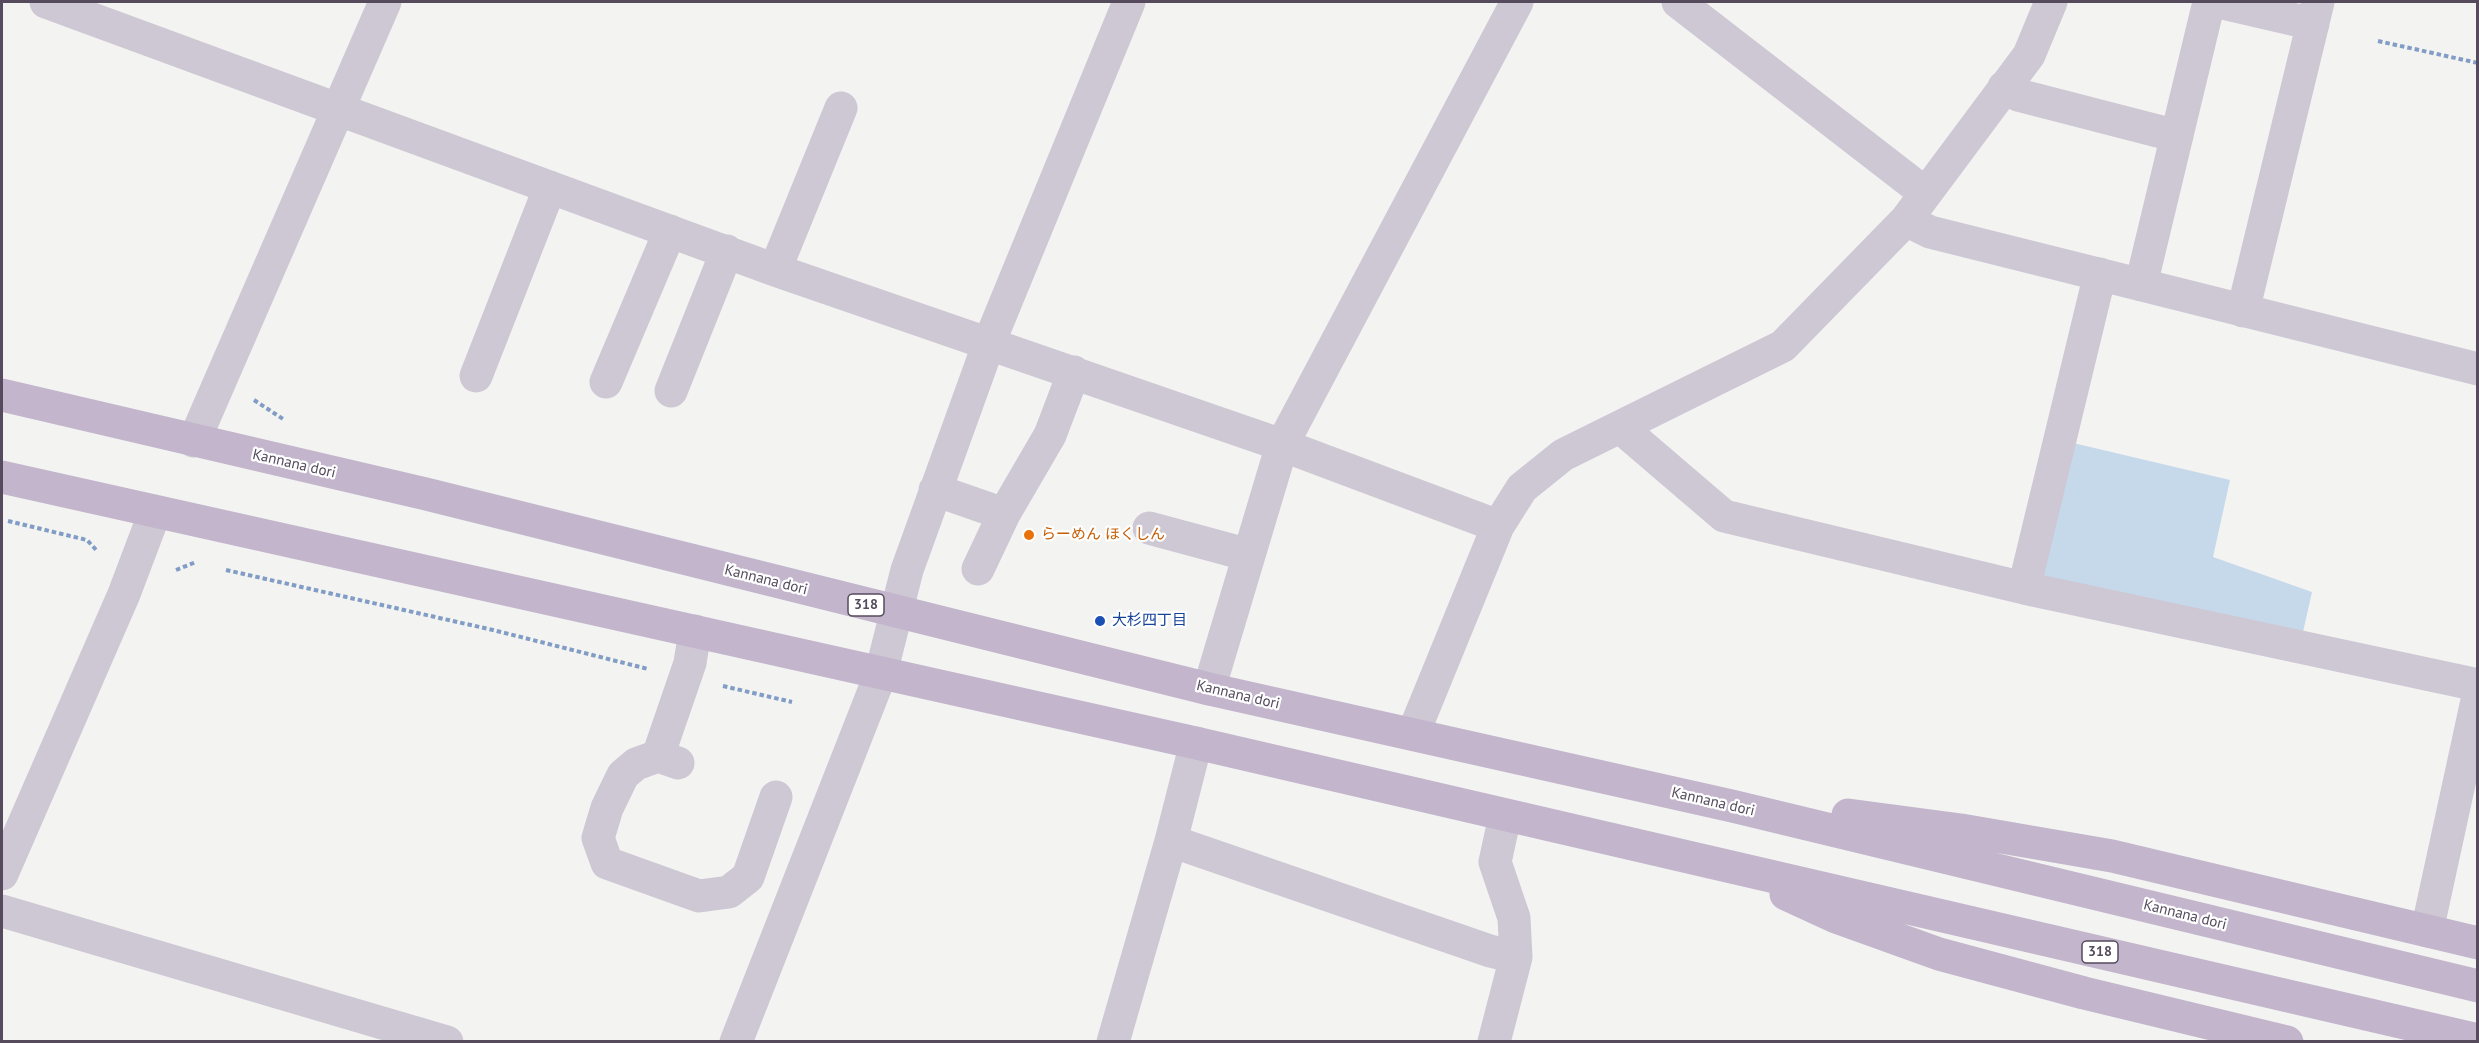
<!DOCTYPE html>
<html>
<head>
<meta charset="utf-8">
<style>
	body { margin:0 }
	#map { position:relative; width:2479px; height:1043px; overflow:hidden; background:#f3f3f1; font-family:"PT Sans",sans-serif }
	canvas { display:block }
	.frame { position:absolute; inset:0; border:3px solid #554b5c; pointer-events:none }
</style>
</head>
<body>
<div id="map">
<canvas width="2479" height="1043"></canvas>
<div class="frame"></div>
</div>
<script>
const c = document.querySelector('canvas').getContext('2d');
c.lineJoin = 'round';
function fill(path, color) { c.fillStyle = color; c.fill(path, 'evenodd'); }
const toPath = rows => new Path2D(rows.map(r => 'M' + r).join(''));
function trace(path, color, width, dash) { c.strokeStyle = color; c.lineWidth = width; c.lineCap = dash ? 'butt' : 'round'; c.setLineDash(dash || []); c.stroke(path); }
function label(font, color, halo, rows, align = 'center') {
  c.font = font + ' "PT Sans","Noto Sans JP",sans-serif'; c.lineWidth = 4.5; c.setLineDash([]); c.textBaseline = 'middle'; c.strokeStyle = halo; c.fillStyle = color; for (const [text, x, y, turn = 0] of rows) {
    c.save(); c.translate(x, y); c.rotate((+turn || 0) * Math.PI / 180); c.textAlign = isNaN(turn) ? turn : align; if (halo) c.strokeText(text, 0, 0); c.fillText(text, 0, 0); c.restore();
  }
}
fill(toPath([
	[2069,442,2230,480,2213,557,2312,592,2301,641,2036,585]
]), '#c6d9eb');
trace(toPath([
	[2378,41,2478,63],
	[254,400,283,419],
	[8,521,87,540,98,552],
	[176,570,196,562],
	[226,570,493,630,648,669],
	[723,686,792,702]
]), '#829dc5', 4, [4.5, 3]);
trace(toPath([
	[46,2,775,270,1282,445,1498,526],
	[1678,2,1925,193],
	[2218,2,2313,24],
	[2004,87,2018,95,2177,136],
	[1906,220,1930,232,2478,369],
	[775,270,841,108],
	[2141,285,2209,2],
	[2243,311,2318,2],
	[476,376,550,187],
	[606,382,670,231],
	[671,391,727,251],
	[1620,427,1724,516,2024,588,2478,685],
	[194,441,385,2],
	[935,490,1004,514],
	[1149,528,1249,555],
	[978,569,1004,514,1050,435,1074,372],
	[2024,588,2100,274],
	[1209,689,1282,445,1517,2],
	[1413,734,1498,526,1522,488,1563,455,1783,346,1906,220,2029,55,2051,2],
	[658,756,636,764,623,775,607,808,598,838,607,863,699,896,729,892,748,877,776,797],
	[678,763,658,756,690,663,695,631],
	[1171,841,1490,951,1516,957],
	[2,874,124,594,155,512],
	[2,911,447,1042],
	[2427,931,2478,696],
	[736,1042,881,673,907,570,989,343,1129,2],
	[1113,1042,1171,841,1196,743],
	[1494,1042,1516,957,1514,918,1495,862,1505,816]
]), '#cec7d4', 33);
trace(toPath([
	[2,395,426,494,1209,689,1732,806,2478,986],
	[2,477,1196,743,2478,1040],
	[1848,815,1961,830,2112,856,2478,943],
	[1786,894,1836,917,1939,954,2084,993,2287,1042]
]), '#c2b5cc', 33);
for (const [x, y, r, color] of [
	[1029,535,6,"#e8710a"],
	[1100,621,6,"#1a4fb4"]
]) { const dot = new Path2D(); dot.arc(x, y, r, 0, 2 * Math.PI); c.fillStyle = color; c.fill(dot); trace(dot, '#fff', 2); }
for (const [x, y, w] of [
	[866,605,36],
	[2100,952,36]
]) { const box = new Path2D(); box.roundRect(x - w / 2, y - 11, w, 22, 4.5); c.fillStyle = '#fff'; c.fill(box); trace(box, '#554b5c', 1.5); }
label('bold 14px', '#554b5c', null, [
	["318",866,605],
	["318",2100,952]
]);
label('15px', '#554b5c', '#fff', [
	["Kannana dori",294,464,13],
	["Kannana dori",766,580,14],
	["Kannana dori",1238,695,13],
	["Kannana dori",1713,802,13],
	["Kannana dori",2185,915,14]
]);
label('15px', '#c56008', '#fff', [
	["らーめん ほくしん",1041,535]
], 'left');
label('15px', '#164399', '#fff', [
	["大杉四丁目",1112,621]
], 'left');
</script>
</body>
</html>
